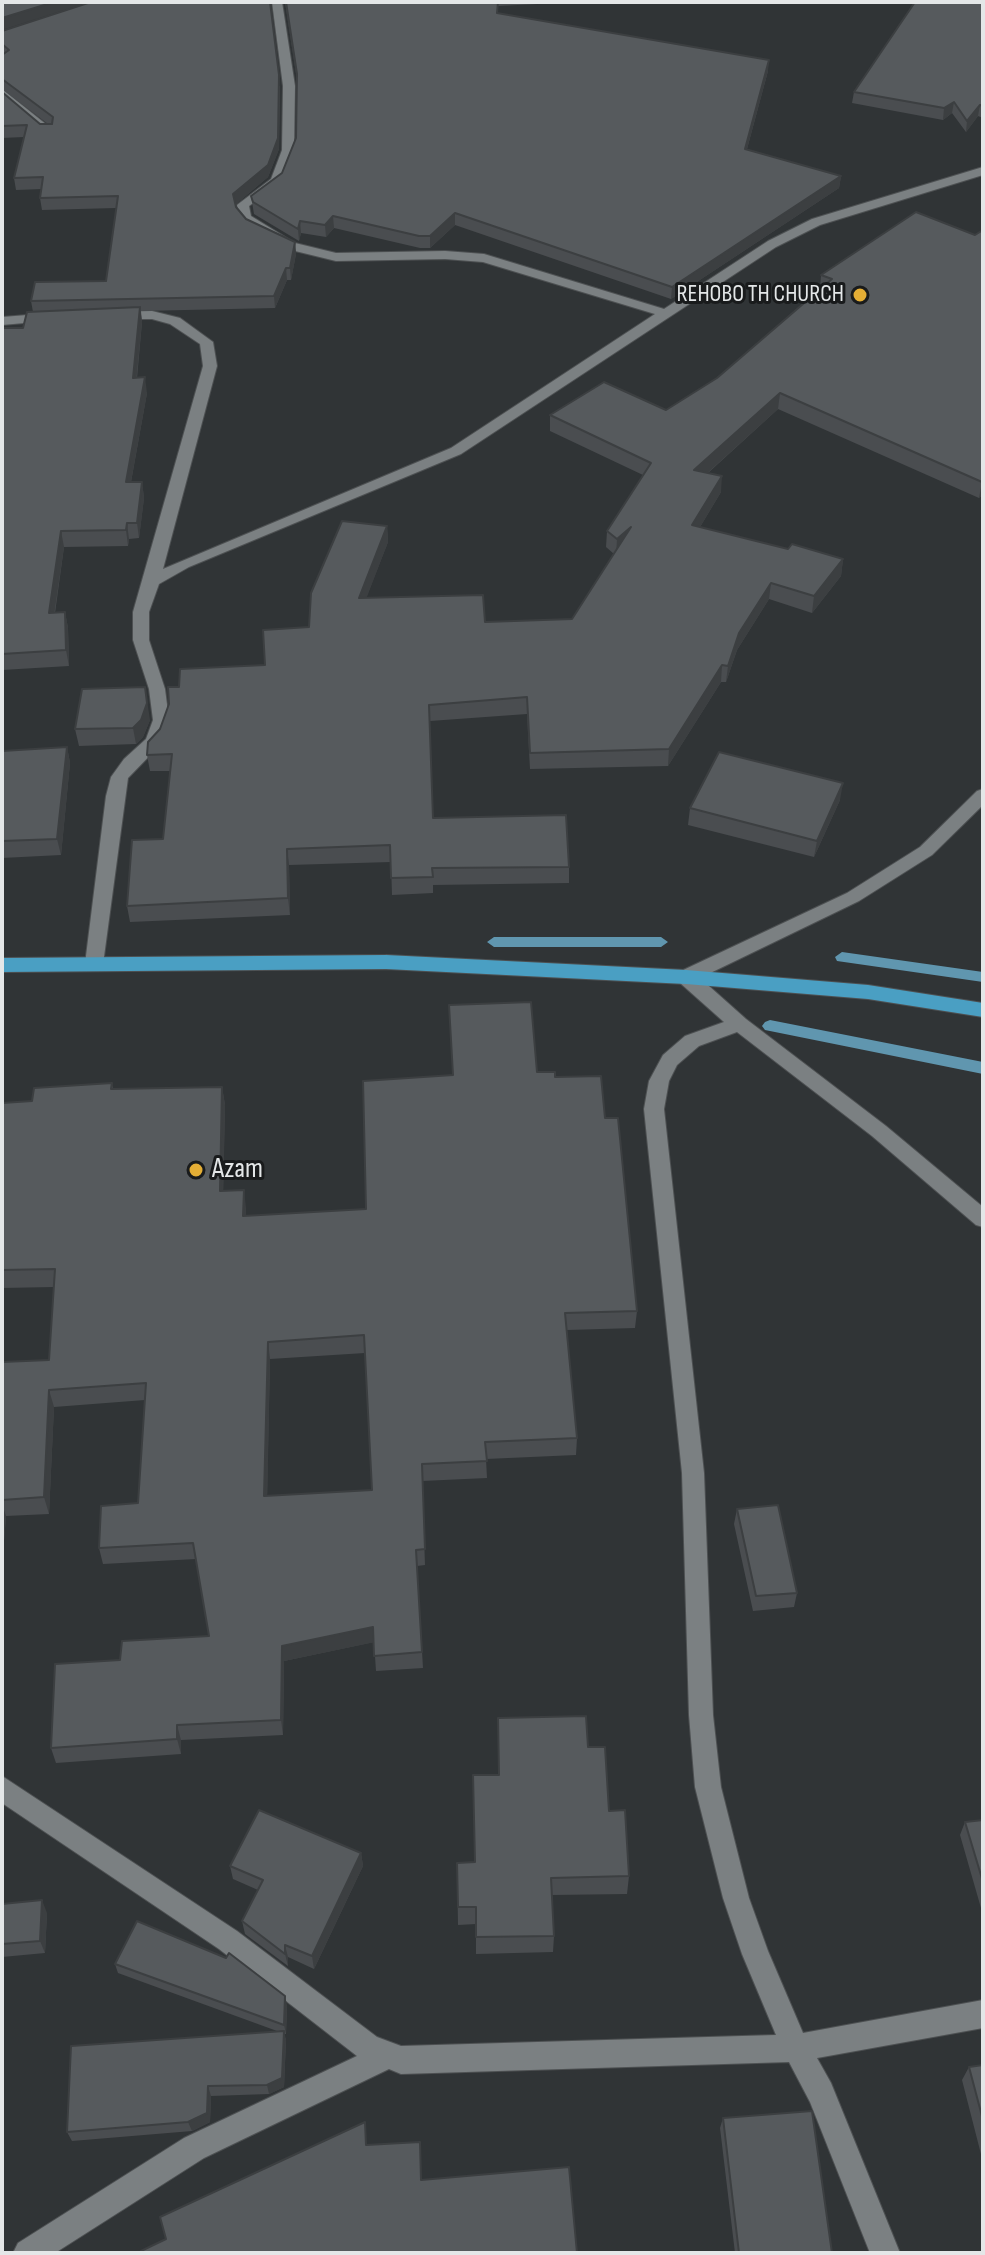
<!DOCTYPE html>
<html>
<head>
<meta charset="utf-8">
<style>
	body { margin:0 }
	#map { position:relative; width:985px; height:2255px; overflow:hidden; background:#303436; font-family:"Sofia Sans Condensed",sans-serif }
	canvas { display:block }
	.frame { position:absolute; inset:0; border:4px solid #e4e7e8; pointer-events:none }
</style>
</head>
<body>
<div id="map">
<canvas width="985" height="2255"></canvas>
<div class="frame"></div>
</div>
<script>
const c = document.querySelector('canvas').getContext('2d');
c.lineJoin = 'round';
const toPath = rows => new Path2D(rows.map(r => 'M' + r).join(''));
function fill(path, color) { c.fillStyle = color; c.fill(path, 'evenodd'); }
function trace(path, color, width, dash) { c.strokeStyle = color; c.lineWidth = width; c.lineCap = dash ? 'butt' : 'round'; c.setLineDash(dash || []); c.stroke(path); }
function label(font, color, halo, rows, align = 'center') {
  c.font = font + ' "Sofia Sans Condensed",sans-serif'; c.lineWidth = 6; c.setLineDash([]); c.textBaseline = 'middle'; c.strokeStyle = halo; c.fillStyle = color; for (const [text, x, y, turn = 0] of rows) {
    c.save(); c.translate(x, y); c.rotate((+turn || 0) * Math.PI / 180); c.textAlign = isNaN(turn) ? turn : align; if (halo) c.strokeText(text, 0, 0); c.fillText(text, 0, 0); c.restore();
  }
}
fill(toPath([
	[494,937,661,937,668,942,661,947,494,947,487,942,494,937],
	[842,952,983,972,983,982,837,961,835,957,842,952],
	[770,1020,983,1062,983,1074,765,1030,762,1026,765,1022,770,1020]
]), '#6096af');
const minor = toPath([
	[272,2,282,2,295,86,294,150,280,184,249,206,251,216,295,243,336,253,445,251,484,254,664,309,768,241,812,219,983,167,983,175,820,225,776,247,461,454,189,567,159,584,149,612,149,640,165,689,169,720,160,745,128,778,103,964,94,971,85,964,106,796,111,777,124,759,146,739,153,720,149,689,133,640,133,612,203,366,200,344,170,324,152,319,117,319,112,318,112,312,152,311,180,318,213,342,217,366,163,569,451,448,655,314,483,262,445,259,336,261,287,249,248,228,239,217,237,205,271,179,282,150,283,86,272,2],
	[2,89,52,129,52,133,44,133,2,98,2,89],
	[53,313,58,314,58,320,2,325,2,317,53,313],
	[983,789,983,805,932,855,859,901,700,978,746,1019,886,1126,983,1207,983,1227,976,1225,872,1136,737,1032,699,1046,677,1065,669,1081,664,1109,704,1473,713,1715,721,1787,749,1898,768,1951,803,2033,983,2000,983,2028,817,2058,831,2083,900,2253,870,2253,810,2102,789,2062,401,2074,389,2069,204,2158,55,2253,13,2253,18,2243,184,2138,357,2056,219,1949,2,1803,2,1776,237,1931,377,2037,401,2046,776,2035,742,1954,723,1898,695,1787,689,1715,682,1473,644,1109,649,1081,663,1055,685,1036,724,1022,679,982,677,977,679,972,847,893,920,847,977,791,983,789]
]);
const major = toPath([
	[386,955,686,970,868,985,983,1003,983,1017,868,999,686,984,386,969,2,972,2,958,386,955]
]);
trace(minor, '#4d5052', 2);
trace(major, '#4d5052', 2);
fill(minor, '#7b8082');
fill(major, '#4a9fc3');
fill(toPath([
	[285,2,577,2,498,6,498,13,768,71,747,149,841,176,839,188,671,299,455,225,430,248,420,248,334,228,326,237,301,233,299,241,254,214,251,196,282,173,296,138,297,80],
	[983,2,983,118,978,116,966,132,952,113,943,120,852,103,854,92],
	[2,31,280,86,279,149,268,177,235,205,236,207,246,219,295,242,296,254,291,280,287,280,275,308,141,311,142,322,137,378,147,393,131,482,142,482,144,498,139,538,129,539,128,546,64,547,55,613,65,612,68,628,69,666,2,670,2,328,23,328,33,312,31,301,106,281,116,208,42,210,40,198,42,189,16,190,14,178,24,137,2,138,2,92,40,124,48,124,2,89],
	[975,235,983,495,979,498,778,409,708,473,721,492,700,527,788,549,843,559,841,576,812,613,769,599,737,650,726,682,721,682,668,766,530,769,527,714,430,721,433,818,569,867,569,883,433,885,433,893,392,895,391,862,289,865,290,915,130,922,127,906,163,839,170,771,150,771,147,755,179,687,265,665,309,627,387,526,388,542,366,598,485,622,572,619,614,554,606,547,607,531,643,475,550,431,550,415,666,410,717,378,820,289,821,275],
	[150,720,143,737,136,744,79,746,75,729],
	[67,747,70,763,61,855,2,858,2,751],
	[840,800,814,857,688,825,690,808],
	[537,1072,555,1077,605,1118,637,1311,635,1328,567,1330,577,1438,576,1455,486,1459,487,1478,422,1481,425,1565,417,1566,423,1668,376,1671,374,1642,284,1661,283,1735,181,1740,181,1754,56,1763,51,1748,120,1660,209,1636,196,1559,103,1564,99,1548,138,1503,145,1400,54,1407,49,1514,6,1516,2,1566,2,1362,49,1360,54,1287,2,1288,2,1103,32,1101,112,1083,113,1089,222,1087,225,1105,223,1191,246,1208,246,1216,366,1209],
	[365,1353,372,1490,267,1496,270,1359],
	[737,1509,797,1593,794,1607,753,1611,734,1524],
	[588,1747,629,1876,627,1894,552,1895,554,1936,553,1952,476,1954,476,1924,458,1925,457,1863,475,1862,498,1775],
	[983,1820,983,1915,960,1835,965,1822],
	[361,1853,363,1866,314,1969,288,1957,288,1966,245,1934,242,1921,258,1890,233,1879,230,1866],
	[2,1904,47,1913,45,1953,2,1957],
	[115,1964,287,2005,286,2034,284,2034,286,2040,284,2087,269,2094,211,2096,210,2122,192,2131,72,2141,67,2132,277,2031,118,1973],
	[983,2065,983,2162,962,2080,969,2067],
	[723,2118,832,2253,735,2253,720,2128]
]), '#4a4d50');
fill(toPath([
	[54,2,90,2,2,30,2,18],
	[769,60,768,71,744,160,745,149],
	[279,75,279,149,268,177,234,206,233,194],
	[954,102,952,113,943,120,944,108],
	[980,105,978,116,966,132,967,121],
	[841,176,839,188,671,299,672,287],
	[455,213,455,225,430,248,430,236],
	[333,216,334,228,326,237,325,225],
	[300,221,301,233,299,241,298,229],
	[295,242,296,254,291,280,290,268],
	[286,268,287,280,275,308,274,296],
	[140,307,142,322,135,393,133,378],
	[145,377,147,393,128,498,126,482],
	[780,393,778,409,693,486,694,470],
	[722,476,721,492,691,542,692,525],
	[983,481,983,495,979,498,982,482],
	[142,482,144,498,139,538,137,523],
	[127,523,129,539,128,546,126,530],
	[387,526,388,542,360,615,359,598],
	[631,527,616,556,617,539],
	[61,531,64,547,52,629,49,613],
	[843,559,841,576,812,613,814,596],
	[771,583,769,599,737,650,726,682,728,666,739,633],
	[65,612,68,628,69,666,66,650],
	[722,665,721,682,668,766,669,749],
	[145,687,150,720,143,737,136,744,133,728],
	[67,747,70,763,61,855,57,839],
	[843,783,840,800,814,857,817,841],
	[287,849,289,865,290,915,288,898],
	[222,1087,225,1105,223,1209,220,1191],
	[244,1190,246,1208,246,1234,243,1216],
	[268,1342,270,1359,267,1512,264,1496],
	[49,1390,54,1407,49,1514,44,1497],
	[2,1504,6,1516,2,1566],
	[373,1627,375,1642,284,1661,283,1735,281,1720,282,1646],
	[177,1725,181,1740,181,1754,177,1739],
	[361,1853,363,1866,314,1969,312,1956],
	[42,1900,47,1913,45,1953,40,1941],
	[285,1945,288,1957,288,1966,285,1954],
	[285,1996,287,2005,286,2034,284,2025],
	[284,2031,286,2040,284,2087,269,2094,267,2085],
	[208,2086,211,2096,210,2122,192,2131,188,2122]
]), '#3c3f41');
const building = toPath([
	[2,2,54,2,2,18,2,2],
	[91,2,270,2,279,75,278,138,268,165,233,194,236,207,246,219,295,242,290,268,286,268,274,296,31,301,35,282,106,281,118,196,40,198,43,177,14,178,27,125,2,126,2,92,40,124,52,124,53,117,2,79,2,55,9,50,2,44,2,31,91,2],
	[286,2,498,2,497,13,769,60,745,149,841,176,672,287,455,213,430,236,419,236,333,216,325,225,300,221,298,229,253,202,251,196,282,173,296,138,297,74,286,2],
	[915,2,983,2,983,106,980,105,967,121,954,102,944,108,854,92,915,2],
	[916,212,975,235,983,230,983,481,982,482,780,393,694,470,722,476,692,525,788,549,792,544,843,559,814,596,771,583,739,633,728,666,722,665,669,749,530,753,527,697,429,705,433,818,566,815,569,867,432,868,433,877,391,878,390,845,287,849,288,898,127,906,132,840,163,839,172,754,147,755,148,742,160,729,169,704,168,687,179,687,180,669,265,665,263,630,309,627,311,593,342,521,387,526,359,598,483,595,485,622,572,619,631,527,617,539,607,531,651,463,550,415,604,382,666,410,717,378,832,279,821,275,916,212],
	[140,307,133,378,145,377,126,482,142,482,137,523,127,523,126,530,61,531,49,613,65,612,66,650,2,654,2,328,23,328,27,312,140,307],
	[145,687,147,703,141,720,133,728,75,729,82,689,145,687],
	[67,747,57,839,2,841,2,751,67,747],
	[719,752,843,783,817,841,690,808,719,752],
	[531,1002,537,1072,555,1072,555,1077,601,1076,605,1118,618,1118,637,1311,565,1313,577,1438,485,1442,487,1461,422,1464,425,1549,416,1550,422,1652,374,1656,373,1627,282,1646,281,1720,177,1725,177,1739,51,1748,55,1664,120,1660,122,1641,209,1636,193,1543,99,1548,101,1506,138,1503,146,1383,49,1390,44,1497,2,1500,2,1362,49,1360,55,1269,2,1270,2,1103,32,1101,34,1088,112,1083,111,1089,222,1087,220,1191,244,1190,243,1216,366,1209,363,1081,453,1075,449,1005,531,1002],
	[364,1335,372,1490,264,1496,268,1342,364,1335],
	[778,1505,797,1593,756,1596,737,1509,778,1505],
	[586,1716,588,1747,605,1747,609,1811,625,1810,629,1876,551,1878,554,1936,476,1937,476,1907,458,1907,457,1863,475,1862,473,1775,499,1775,498,1718,586,1716],
	[259,1810,361,1853,312,1956,285,1945,285,1954,242,1921,263,1880,230,1866,259,1810],
	[983,1820,983,1882,965,1822,983,1820],
	[42,1900,40,1941,2,1944,2,1904,42,1900],
	[137,1921,226,1958,229,1953,285,1996,284,2025,115,1964,137,1921],
	[284,2031,282,2078,267,2085,208,2086,207,2113,188,2122,67,2132,71,2046,284,2031],
	[983,2065,983,2120,969,2067,983,2065],
	[812,2111,832,2253,739,2253,723,2118,812,2111],
	[365,2122,366,2145,420,2142,421,2180,569,2167,577,2253,142,2253,141,2251,166,2239,160,2217,365,2122]
]);
fill(building, '#565a5d');
trace(building, '#3c3f41', 2);
for (const [x, y, r, color] of [
	[860,295,8,"#e4ae35"],
	[196,1170,8,"#e4ae35"]
]) { const dot = new Path2D(); dot.arc(x, y, r, 0, 2 * Math.PI); c.fillStyle = color; c.fill(dot); trace(dot, '#191b1c', 3); }
label('24px', '#e4e7e8', '#191b1c', [
	["REHOBO TH CHURCH",844,295]
], 'right');
label('28px', '#e4e7e8', '#191b1c', [
	["Azam",212,1170]
], 'left');
</script>
</body>
</html>
